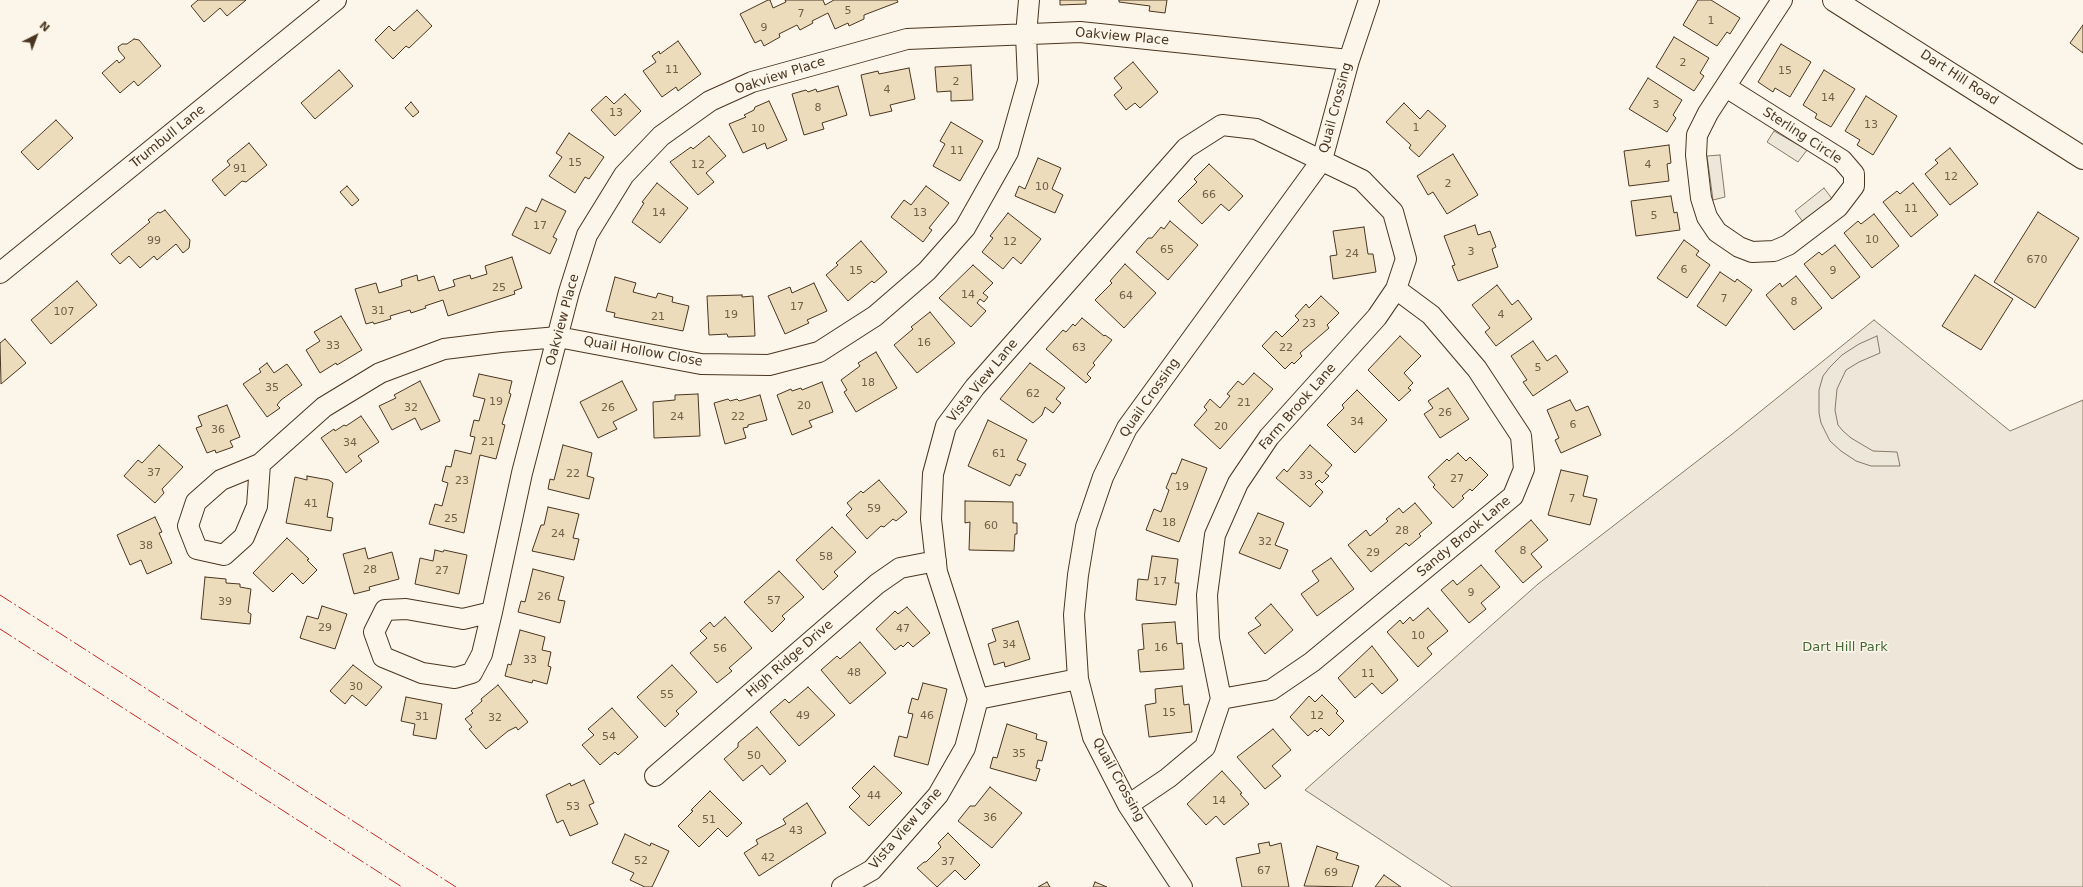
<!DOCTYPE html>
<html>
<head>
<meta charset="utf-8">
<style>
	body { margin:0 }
	#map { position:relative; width:2083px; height:887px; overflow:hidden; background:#fbf6e9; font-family:"DejaVu Sans",sans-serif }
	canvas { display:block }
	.north { position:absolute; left:16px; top:16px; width:40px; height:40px; -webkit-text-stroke:3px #fbf6e9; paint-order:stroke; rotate:42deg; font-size:11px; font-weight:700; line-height:16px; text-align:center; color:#4a3520 }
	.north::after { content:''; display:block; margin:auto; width:14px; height:18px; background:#4a3520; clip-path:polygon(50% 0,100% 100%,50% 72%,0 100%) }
</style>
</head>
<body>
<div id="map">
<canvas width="2083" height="887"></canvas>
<div class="north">N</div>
</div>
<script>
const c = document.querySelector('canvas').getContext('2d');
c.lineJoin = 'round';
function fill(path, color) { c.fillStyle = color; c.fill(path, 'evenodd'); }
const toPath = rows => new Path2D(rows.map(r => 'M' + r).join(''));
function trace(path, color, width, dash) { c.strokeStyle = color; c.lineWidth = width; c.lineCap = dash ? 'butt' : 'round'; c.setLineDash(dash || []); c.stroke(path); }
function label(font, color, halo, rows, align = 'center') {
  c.font = font + ' "DejaVu Sans",sans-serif'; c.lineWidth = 3; c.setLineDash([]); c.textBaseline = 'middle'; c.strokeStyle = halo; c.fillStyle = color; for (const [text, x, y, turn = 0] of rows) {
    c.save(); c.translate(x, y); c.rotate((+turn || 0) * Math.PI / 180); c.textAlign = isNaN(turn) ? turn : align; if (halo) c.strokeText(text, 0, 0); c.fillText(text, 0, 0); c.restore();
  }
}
const green = toPath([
	[1874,320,2010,431,2083,400,2083,887,1452,887,1305,790,1538,584,1731,435,1874,320]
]);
fill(green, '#ede6d9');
trace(green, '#887966', 1);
const parking = toPath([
	[1774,131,1807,150,1798,162,1767,142,1774,131],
	[1720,155,1725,197,1713,200,1707,156,1720,155],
	[1824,188,1833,200,1803,222,1795,211,1824,188],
	[1877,336,1880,353,1859,362,1846,370,1837,389,1835,410,1838,425,1843,431,1851,438,1873,451,1897,452,1900,466,1871,466,1856,461,1841,451,1830,441,1821,423,1819,413,1819,390,1823,376,1830,367,1842,355,1859,344,1877,336]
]);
fill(parking, '#ede7d9');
trace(parking, '#887966', 1);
const building = toPath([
	[198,0,246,0,227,16,220,8,204,22,191,6,198,0],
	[768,0,770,0,773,8,786,2,785,0,823,0,825,5,834,0,897,0,898,2,864,15,864,19,849,26,848,23,835,29,828,13,812,21,813,23,800,30,797,25,779,34,780,37,764,46,761,40,755,43,740,14,768,0],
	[1060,0,1086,0,1086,4,1060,5,1060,0],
	[1119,0,1167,0,1165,13,1149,11,1150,6,1119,2,1119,0],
	[1698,0,1711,0,1740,18,1730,34,1727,32,1717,46,1683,25,1698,0],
	[417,10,432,26,409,48,406,46,393,59,375,40,389,26,394,31,417,10],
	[2083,25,2083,53,2070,43,2083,25],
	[1674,37,1709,58,1700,73,1704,76,1694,91,1656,67,1674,37],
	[134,39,139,40,161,66,138,86,134,81,120,93,102,73,117,60,119,63,125,58,119,51,118,47,122,44,127,44,134,39],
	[678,41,701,74,678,91,676,87,662,97,643,71,656,62,652,56,659,51,660,54,678,41],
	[1781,44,1811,62,1790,97,1775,88,1773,92,1758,82,1781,44],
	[1133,62,1158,92,1140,108,1135,103,1126,110,1114,95,1122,88,1114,78,1133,62],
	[971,65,973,100,951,101,951,91,937,92,935,67,971,65],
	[909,68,915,99,890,105,892,111,870,116,861,75,878,71,879,74,909,68],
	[339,70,353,86,315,119,301,103,339,70],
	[1824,70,1855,89,1831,127,1815,118,1817,114,1803,105,1824,70],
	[1648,78,1682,100,1673,115,1676,118,1667,132,1629,109,1648,78],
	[838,86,847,115,822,123,824,129,804,135,792,94,806,90,808,92,816,89,817,92,838,86],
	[625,94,641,111,615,136,591,110,606,96,614,104,625,94],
	[1866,96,1897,116,1873,155,1857,145,1860,140,1845,131,1866,96],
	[769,101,787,140,767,149,765,143,743,153,729,124,746,117,744,115,754,110,755,107,769,101],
	[411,102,419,112,413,117,405,108,411,102],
	[1404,103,1420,119,1428,110,1446,126,1419,157,1409,148,1411,145,1386,122,1404,103],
	[56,120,73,138,38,170,21,152,56,120],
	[951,122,983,141,960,181,933,166,945,144,940,141,951,122],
	[569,133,604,157,589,179,585,177,575,193,549,176,562,157,556,153,569,133],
	[709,136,726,156,706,173,714,182,698,195,670,162,691,147,693,149,709,136],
	[249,143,267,165,246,182,242,181,225,196,212,180,230,165,227,161,249,143],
	[1669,145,1671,163,1667,164,1669,181,1629,186,1624,151,1669,145],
	[1950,148,1978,184,1950,205,1925,174,1938,163,1935,160,1950,148],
	[1453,154,1478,195,1447,214,1433,192,1428,195,1417,176,1453,154],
	[1038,158,1061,168,1052,189,1063,195,1055,213,1015,196,1019,186,1025,189,1038,158],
	[1209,164,1243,196,1229,211,1221,204,1202,224,1178,201,1197,182,1194,179,1209,164],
	[657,183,688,208,660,243,632,222,644,203,642,202,657,183],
	[1913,183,1938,215,1911,237,1883,202,1897,191,1900,194,1913,183],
	[347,186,359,200,352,206,340,192,347,186],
	[926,186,949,203,929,228,932,230,923,242,891,217,904,200,911,205,926,186],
	[1671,196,1674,213,1677,212,1680,230,1636,236,1631,201,1671,196],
	[542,199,566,211,553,237,557,239,550,254,512,235,526,207,536,212,542,199],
	[165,210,190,240,189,248,183,253,176,244,157,260,154,256,140,268,129,256,120,264,111,254,150,222,148,220,158,212,160,213,165,210],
	[2038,212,2079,238,2035,308,1994,282,2038,212],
	[1008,213,1041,239,1021,264,1013,257,1003,269,982,252,993,238,990,236,1008,213],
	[1874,214,1899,246,1872,268,1844,233,1858,221,1861,224,1874,214],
	[1170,221,1198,245,1168,280,1136,252,1148,238,1152,238,1161,227,1164,229,1170,221],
	[1475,225,1478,235,1490,231,1496,247,1492,249,1498,267,1458,281,1452,266,1455,265,1444,236,1475,225],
	[1364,227,1368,254,1373,254,1376,272,1333,279,1330,256,1337,255,1333,231,1364,227],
	[1684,240,1699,251,1696,255,1710,265,1687,298,1657,278,1684,240],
	[861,241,887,272,874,283,872,281,848,301,826,275,838,265,836,263,861,241],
	[1835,245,1860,277,1832,299,1804,264,1819,252,1822,255,1835,245],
	[512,257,522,288,514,291,515,294,448,316,443,300,425,306,426,308,411,313,410,310,390,316,391,319,374,324,373,322,366,324,355,289,376,283,379,293,402,286,401,280,417,275,418,281,434,276,439,291,455,286,453,280,470,275,471,279,487,274,485,266,512,257],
	[1125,264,1156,293,1124,328,1095,300,1112,283,1110,281,1125,264],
	[973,265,993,283,983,293,988,297,984,302,980,299,977,303,986,311,971,327,939,298,973,265],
	[1720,272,1735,282,1737,279,1752,290,1726,326,1697,306,1720,272],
	[1975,275,2013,299,1981,350,1942,326,1975,275],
	[1796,276,1822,308,1794,330,1766,295,1780,283,1782,287,1796,276],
	[615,277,636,283,633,292,656,298,658,293,673,297,672,302,689,306,683,331,614,317,615,313,606,311,615,277],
	[77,281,97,305,51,344,31,320,77,281],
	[814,283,827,311,807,320,809,323,785,334,768,296,790,287,792,293,814,283],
	[1497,285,1512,305,1518,300,1532,319,1496,346,1485,332,1490,328,1472,305,1497,285],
	[742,295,742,297,753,296,755,336,728,337,727,334,709,335,707,296,742,295],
	[1321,296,1339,313,1327,325,1329,328,1300,353,1302,356,1294,364,1292,362,1285,369,1262,346,1276,331,1282,337,1299,320,1295,316,1306,304,1309,308,1321,296],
	[930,312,955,343,917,373,894,345,913,329,911,327,930,312],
	[341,316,362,350,337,365,336,363,320,373,306,350,320,341,314,332,341,316],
	[1082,318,1104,336,1105,335,1112,340,1093,363,1095,365,1087,374,1091,378,1086,383,1046,349,1063,330,1066,332,1073,324,1075,326,1082,318],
	[1400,336,1421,356,1404,373,1413,383,1408,388,1411,390,1399,401,1368,370,1400,336],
	[5,339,26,363,1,384,0,343,5,339],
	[1533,341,1547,361,1556,355,1568,372,1533,396,1523,382,1527,380,1511,356,1533,341],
	[876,352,897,388,856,412,844,392,847,390,841,380,860,366,858,363,876,352],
	[267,363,274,373,287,364,302,385,281,400,277,405,280,408,267,417,243,384,261,372,259,369,267,363],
	[1030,363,1065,388,1056,399,1061,403,1053,413,1045,407,1042,415,1033,423,1000,399,1030,363],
	[1254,373,1273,389,1220,449,1194,425,1207,410,1204,407,1210,399,1220,408,1230,396,1227,394,1238,381,1243,385,1254,373],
	[479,374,512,381,509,393,511,394,502,424,505,425,496,459,480,455,464,533,429,524,435,504,442,506,448,483,442,481,446,466,451,467,455,450,471,454,475,437,470,436,474,420,479,421,485,399,473,396,479,374],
	[420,381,440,421,421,430,415,418,392,430,379,406,396,398,394,395,420,381],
	[622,381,637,410,613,422,617,429,598,438,580,402,622,381],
	[822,382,833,412,809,421,812,427,792,435,777,395,791,389,792,391,801,388,802,390,822,382],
	[1448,388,1469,419,1440,438,1424,414,1433,408,1428,401,1448,388],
	[1357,390,1387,420,1355,453,1327,425,1344,408,1342,405,1357,390],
	[698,394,700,436,654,438,653,402,675,400,675,395,698,394],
	[760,395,767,420,748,425,748,427,743,428,746,438,725,444,714,403,728,399,730,401,737,399,739,401,760,395],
	[1570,400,1576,411,1588,406,1601,435,1561,453,1555,440,1559,438,1547,410,1570,400],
	[227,405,240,437,230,441,233,447,216,453,215,450,207,453,196,428,202,426,198,416,227,405],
	[361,416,379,442,358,456,362,461,346,473,321,438,334,429,335,431,344,425,346,426,361,416],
	[988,420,1027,440,1017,460,1026,464,1020,476,1016,474,1010,486,968,466,988,420],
	[159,445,183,467,162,489,164,493,155,503,124,476,138,460,142,463,159,445],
	[563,445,592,453,587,476,594,478,589,499,548,489,550,479,554,480,563,445],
	[1310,445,1332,465,1325,473,1329,476,1322,483,1319,480,1315,484,1323,492,1310,507,1276,478,1284,469,1287,472,1310,445],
	[1458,453,1466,461,1470,457,1488,475,1472,491,1470,489,1462,496,1464,498,1453,508,1433,487,1435,485,1428,477,1447,459,1449,461,1458,453],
	[1182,459,1207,468,1179,542,1146,530,1154,509,1161,512,1169,490,1166,488,1172,473,1176,474,1182,459],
	[1561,470,1588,476,1583,496,1597,499,1590,525,1548,515,1561,470],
	[307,476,329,480,333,483,327,517,333,518,331,531,286,523,295,477,307,480,307,476],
	[879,480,907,512,896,521,893,519,884,527,881,526,867,539,846,515,852,509,847,503,861,491,863,493,879,480],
	[965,501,1013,502,1013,523,1017,523,1017,534,1015,534,1014,551,969,550,970,522,965,523,965,501],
	[1415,503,1432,523,1419,534,1421,536,1409,546,1406,543,1371,572,1348,545,1366,530,1370,536,1388,521,1386,519,1399,508,1403,513,1415,503],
	[548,507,579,514,573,538,579,539,574,560,532,551,541,525,544,525,548,507],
	[1258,513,1284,523,1275,545,1288,550,1280,569,1239,553,1258,513],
	[155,517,162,532,159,533,172,563,147,574,141,560,130,565,117,535,155,517],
	[1531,520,1548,540,1531,554,1542,567,1523,583,1495,551,1531,520],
	[832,527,856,552,834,572,838,576,823,590,796,560,832,527],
	[287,538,309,559,307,560,317,570,303,584,292,573,273,592,253,573,287,538],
	[365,548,368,559,392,552,399,579,369,587,370,590,354,594,343,554,365,548],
	[435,550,443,552,444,550,467,555,459,594,415,584,420,558,433,561,435,550],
	[1152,556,1178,559,1175,583,1179,583,1176,605,1136,600,1138,579,1148,580,1152,556],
	[1331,558,1354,589,1317,616,1301,594,1319,581,1312,571,1331,558],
	[1481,565,1500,587,1481,603,1486,609,1469,623,1441,590,1453,580,1457,585,1481,565],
	[533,569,564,577,558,600,565,601,560,623,518,612,521,601,525,602,533,569],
	[779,571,804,597,782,616,785,619,772,632,744,602,779,571],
	[205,577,226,579,226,583,240,584,240,587,251,589,248,612,251,614,250,624,201,619,205,577],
	[1271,604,1293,630,1265,654,1248,633,1261,625,1255,618,1271,604],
	[322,606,347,614,335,649,300,638,307,616,318,619,322,606],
	[907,607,930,633,913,647,908,642,903,647,901,645,895,650,876,629,895,611,898,614,907,607],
	[1428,608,1448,631,1427,648,1432,654,1418,667,1387,632,1400,620,1403,624,1410,617,1413,621,1428,608],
	[725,617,752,648,729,668,732,671,717,683,690,653,707,638,700,631,710,622,714,627,725,617],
	[1018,621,1030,659,1005,667,1004,662,994,665,988,644,996,641,992,629,1018,621],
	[1175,622,1177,644,1182,643,1184,669,1140,672,1138,650,1144,649,1142,624,1175,622],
	[520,630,545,637,542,650,551,652,548,666,551,667,547,684,533,680,532,683,505,676,508,664,511,665,520,630],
	[860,642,886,673,850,704,821,670,837,656,840,659,860,642],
	[1372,646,1398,680,1382,694,1372,683,1355,698,1338,678,1372,646],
	[353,665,382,687,366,706,352,695,345,704,330,691,353,665],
	[672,665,697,692,676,711,679,714,665,727,637,697,672,665],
	[923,683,947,689,928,765,894,756,899,736,907,738,913,714,908,713,912,698,918,700,923,683],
	[498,685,528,722,518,730,516,727,508,731,486,749,469,729,472,727,465,719,473,713,471,711,482,701,481,699,498,685],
	[1182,686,1184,705,1189,704,1192,732,1149,737,1145,705,1156,703,1155,689,1182,686],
	[808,687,835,715,799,746,770,712,785,699,789,703,808,687],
	[1322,695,1338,711,1336,713,1344,721,1329,736,1321,728,1317,732,1315,730,1308,736,1290,717,1309,696,1315,702,1322,695],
	[406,697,442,704,436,739,413,735,415,724,401,721,406,697],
	[612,708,638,737,618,755,615,752,600,765,582,745,594,735,588,729,612,708],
	[1007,724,1037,734,1036,739,1047,742,1042,761,1038,760,1036,768,1040,769,1036,781,990,768,993,757,997,758,1007,724],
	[757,727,786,761,770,775,762,765,743,781,724,759,738,747,738,743,757,727],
	[1273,729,1291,750,1272,766,1281,776,1265,789,1237,757,1273,729],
	[874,766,902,793,869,826,849,807,860,796,852,788,874,766],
	[1222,771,1242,793,1240,794,1249,804,1224,825,1216,816,1206,825,1187,804,1222,771],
	[584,780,594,803,589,805,598,824,570,836,563,820,557,823,546,795,570,783,571,786,584,780],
	[990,787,1022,813,992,848,958,821,970,806,975,806,990,787],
	[710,791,742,823,727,837,718,828,699,847,678,826,693,811,691,810,710,791],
	[807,803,826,833,759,876,744,853,758,844,756,840,786,824,783,819,807,803],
	[948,833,980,865,965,880,955,870,937,887,917,868,924,862,926,862,941,847,938,843,948,833],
	[625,834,650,846,651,843,669,851,652,887,645,887,630,880,634,873,612,863,625,834],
	[1269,842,1270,846,1281,843,1289,887,1242,887,1236,858,1260,853,1258,844,1269,842],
	[1317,846,1338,853,1336,859,1359,866,1352,887,1304,886,1317,846],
	[1384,875,1401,887,1375,887,1384,875],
	[1047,882,1050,887,1038,887,1047,882],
	[1095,882,1107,887,1093,887,1095,882]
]);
fill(building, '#ecdcbc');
trace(building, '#4a3520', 1);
const minor = toPath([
	[1726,87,1842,160,1854,174,1854,186,1838,207,1788,245,1774,251,1752,252,1739,247,1717,232,1707,217,1701,198,1696,155,1697,135,1708,113,1782,0],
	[0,273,336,0],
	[260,464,257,506,244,537,224,555,197,549,188,526,196,502,221,480,260,464,324,407,380,373,444,349,501,342,558,337,701,364,769,365,819,352,875,316,927,271,965,228,1008,152,1028,81,1026,35,1029,0],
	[492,612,463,619,406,609,385,610,374,632,383,657,422,673,455,678,472,673,482,654,492,612,522,473,569,292,587,235,624,175,661,136,710,101,752,82,907,39,1080,32,1349,60],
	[978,699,1078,679],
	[1221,699,1271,690,1312,662,1513,496,1524,469,1521,436,1477,369,1431,315,1396,289],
	[655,776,877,584,900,568,936,561],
	[842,887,872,870,938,795,965,748,978,699,937,572,931,519,933,474,946,426,975,387,1186,148,1222,125,1256,129,1362,180,1393,212,1406,259,1396,289,1377,317,1269,437,1238,483,1215,535,1207,595,1209,639,1221,699,1205,747,1168,778,1128,805],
	[1182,887,1128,805,1093,737,1078,679,1074,615,1078,575,1086,527,1103,477,1127,428,1322,160,1349,60,1369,0]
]);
const major = toPath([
	[1834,0,2083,158]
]);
trace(minor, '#4a3520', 22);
trace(major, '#4a3520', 24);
trace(minor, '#fbf6e9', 20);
trace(major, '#fbf6e9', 22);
trace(toPath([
	[0,595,456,887],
	[0,629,402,887]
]), '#c62828', 1, [14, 3, 2, 3]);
label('11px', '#725f47', null, [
	["5",848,11],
	["7",801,14],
	["1",1711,21],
	["9",764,28],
	["2",1683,63],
	["11",672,70],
	["15",1785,71],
	["2",956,82],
	["4",887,90],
	["14",1828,98],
	["3",1656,105],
	["8",818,108],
	["13",616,113],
	["13",1871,125],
	["1",1416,128],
	["10",758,129],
	["11",957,151],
	["15",575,163],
	["12",698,165],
	["4",1648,165],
	["91",240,169],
	["12",1951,177],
	["2",1448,184],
	["10",1042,187],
	["66",1209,195],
	["11",1911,209],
	["14",659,213],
	["13",920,213],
	["5",1654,216],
	["17",540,226],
	["10",1872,240],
	["99",154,241],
	["12",1010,242],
	["65",1167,250],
	["3",1471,252],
	["24",1352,254],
	["670",2037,260],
	["6",1684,270],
	["15",856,271],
	["9",1833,271],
	["25",499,288],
	["14",968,295],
	["64",1126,296],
	["7",1724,299],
	["8",1794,302],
	["17",797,307],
	["31",378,311],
	["107",64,312],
	["19",731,315],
	["4",1501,315],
	["21",658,317],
	["23",1309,324],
	["16",924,343],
	["33",333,346],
	["63",1079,348],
	["22",1286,348],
	["5",1538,368],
	["18",868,383],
	["35",272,388],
	["62",1033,394],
	["19",496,402],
	["21",1244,403],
	["20",804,406],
	["32",411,408],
	["26",608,408],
	["26",1445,413],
	["24",677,417],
	["22",738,417],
	["34",1357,422],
	["6",1573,425],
	["20",1221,427],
	["36",218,430],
	["21",488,442],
	["34",350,443],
	["61",999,454],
	["37",154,473],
	["22",573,474],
	["33",1306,476],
	["27",1457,479],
	["23",462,481],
	["19",1182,487],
	["7",1572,499],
	["41",311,504],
	["59",874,509],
	["25",451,519],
	["18",1169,523],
	["60",991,526],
	["28",1402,531],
	["24",558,534],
	["32",1265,542],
	["38",146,546],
	["8",1523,551],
	["29",1373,553],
	["58",826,557],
	["28",370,570],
	["27",442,571],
	["17",1160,582],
	["9",1471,593],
	["26",544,597],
	["57",774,601],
	["39",225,602],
	["29",325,628],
	["47",903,629],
	["10",1418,636],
	["34",1009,645],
	["16",1161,648],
	["56",720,649],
	["33",530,660],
	["48",854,673],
	["11",1368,674],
	["30",356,687],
	["55",667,695],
	["15",1169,713],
	["49",803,716],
	["46",927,716],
	["12",1317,716],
	["31",422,717],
	["32",495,718],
	["54",609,737],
	["35",1019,754],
	["50",754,756],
	["44",874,796],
	["14",1219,801],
	["53",573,807],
	["36",990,818],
	["51",709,820],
	["43",796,831],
	["42",768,858],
	["52",641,861],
	["37",948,862],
	["67",1264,871],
	["69",1331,873]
]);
label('13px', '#4a3520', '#fbf6e9', [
	["Oakview Place",1122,37,5],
	["Oakview Place",780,76,-18],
	["Dart Hill Road",1959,78,33],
	["Quail Crossing",1336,108,-75],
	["Sterling Circle",1802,136,33],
	["Trumbull Lane",168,137,-39],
	["Oakview Place",563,320,-75],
	["Quail Hollow Close",643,352,10],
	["Vista View Lane",983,381,-51],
	["Quail Crossing",1150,398,-55],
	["Farm Brook Lane",1298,407,-49],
	["Sandy Brook Lane",1464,537,-40],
	["High Ridge Drive",790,659,-41],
	["Quail Crossing",1118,780,61],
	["Vista View Lane",906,829,-49]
]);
label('13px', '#436837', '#fbf6e9', [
	["Dart Hill Park",1845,648]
]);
</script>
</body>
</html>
